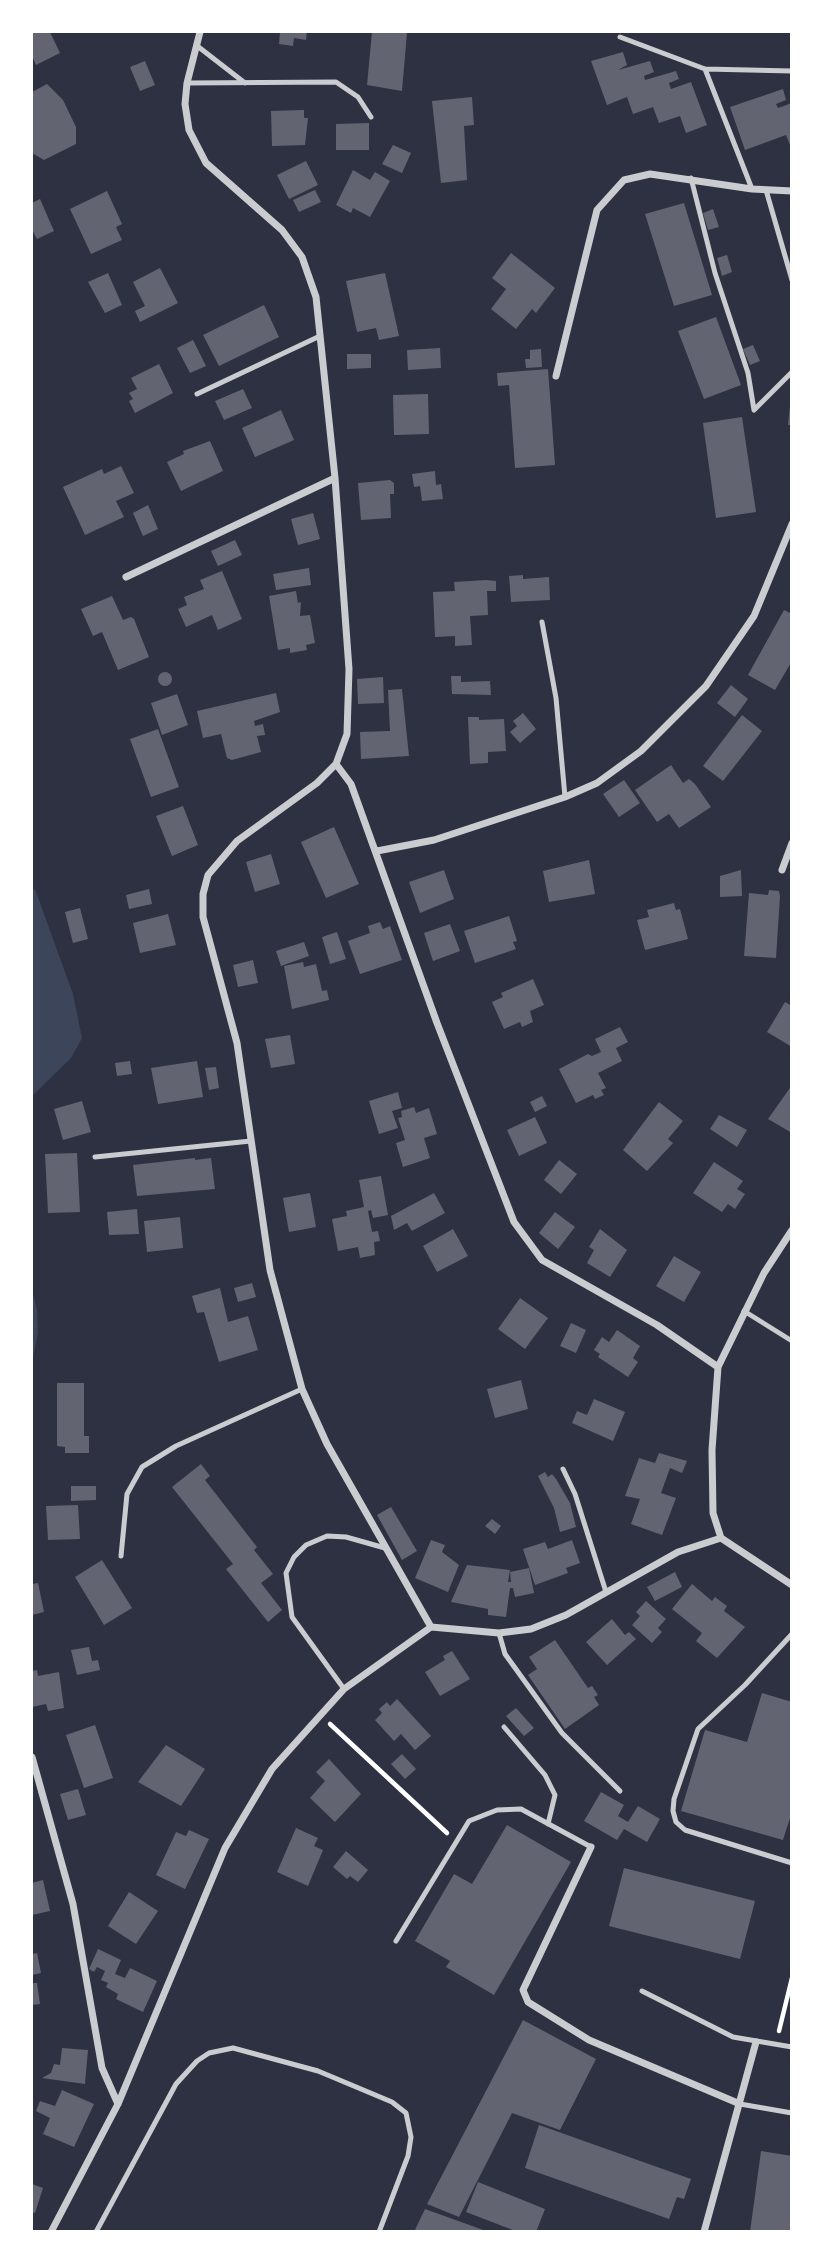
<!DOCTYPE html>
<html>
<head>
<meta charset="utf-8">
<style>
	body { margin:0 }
	#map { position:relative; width:823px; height:2263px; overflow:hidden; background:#2d3142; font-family:Literata,serif }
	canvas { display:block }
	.frame { position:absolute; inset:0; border:33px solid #fff; pointer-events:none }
</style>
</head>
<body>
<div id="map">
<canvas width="823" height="2263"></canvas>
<div class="frame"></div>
</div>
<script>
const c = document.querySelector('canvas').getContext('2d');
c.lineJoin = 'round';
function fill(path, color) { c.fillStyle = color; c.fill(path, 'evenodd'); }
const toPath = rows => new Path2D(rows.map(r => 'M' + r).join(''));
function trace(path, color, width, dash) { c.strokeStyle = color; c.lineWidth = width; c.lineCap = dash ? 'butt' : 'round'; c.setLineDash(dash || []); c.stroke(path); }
fill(toPath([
	[35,889,73,994,82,1038,71,1058,32,1096,32,890],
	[32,1290,37,1310,38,1333,32,1363]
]), '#3c4559');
fill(toPath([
	[32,32,50,32,60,53,36,65,32,56],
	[280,32,307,32,306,40,294,38,293,46,279,44],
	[372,32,407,33,402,91,367,85],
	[623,52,627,65,618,70,650,61,654,72,644,76,645,80,676,71,679,79,669,83,671,89,691,82,707,125,686,133,680,116,659,123,653,107,633,114,627,97,607,105,591,61],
	[145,61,155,85,140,91,130,67],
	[47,84,63,100,76,127,76,144,44,160,32,153,32,92],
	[783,89,786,100,776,104,778,108,792,103,792,150,786,135,745,150,730,107],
	[472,97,474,125,464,126,467,180,441,183,432,101],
	[304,110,304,118,308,118,305,145,272,146,271,111],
	[369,123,369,150,336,150,336,124],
	[393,145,411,153,402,173,382,164],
	[306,161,318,185,289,199,277,175],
	[353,170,370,180,375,172,390,181,370,217,353,208,351,213,336,205],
	[315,190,321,202,299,212,293,200],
	[107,191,122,224,116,227,122,240,91,254,70,209],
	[40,199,54,231,37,239,32,230,32,203],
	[684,203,712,295,674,306,645,214],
	[713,209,719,227,708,230,703,213],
	[511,253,555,288,536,313,532,309,516,329,491,309,506,289,492,278],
	[727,255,732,272,722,276,717,258],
	[160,268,178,303,140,322,135,311,145,306,133,282],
	[108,273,122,305,105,313,88,282],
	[385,273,399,336,379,340,376,328,357,332,346,281],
	[264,305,279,337,219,366,203,335],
	[716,317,741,385,704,399,678,331],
	[193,340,206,366,190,373,177,348],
	[753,345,760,361,750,365,743,349],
	[440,348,441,368,408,370,407,350],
	[541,349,542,367,526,368,525,359,530,359,530,350],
	[347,354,371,354,371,368,347,369],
	[159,364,173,393,135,413,129,401,133,399,129,393,137,389,131,378],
	[548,369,555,465,515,468,509,385,498,386,497,373],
	[243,389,252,408,224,420,215,401],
	[428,394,429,434,394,435,393,395],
	[790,406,792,406,792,425,788,425],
	[281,410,294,440,255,457,242,428],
	[742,417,756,512,716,518,703,423],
	[210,441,223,471,181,491,167,462,184,454,183,451],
	[121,466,134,493,116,501,124,517,85,535,63,487,102,469,104,474],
	[435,471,436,485,441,484,443,499,422,501,420,486,414,487,412,474],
	[390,480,394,483,394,494,390,494,391,518,361,520,358,483],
	[148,505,158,529,143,536,133,513],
	[313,513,320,539,298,545,291,519],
	[235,540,242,555,218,566,211,551],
	[309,568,311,585,276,590,273,574],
	[222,571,242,619,218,630,212,615,186,627,178,609,187,605,184,597,204,589,200,580],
	[523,575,523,579,549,577,550,600,511,602,509,576],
	[486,580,496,581,496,591,487,591,488,615,470,616,472,645,455,646,455,636,435,637,433,592,455,591,454,582],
	[296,591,298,603,301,602,300,616,310,615,315,643,306,645,307,650,290,653,290,648,278,650,269,596],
	[112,596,123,620,131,617,134,619,149,657,118,670,102,632,93,636,81,609],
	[784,610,792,614,792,661,775,690,748,675],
	'158 679a7 7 0 1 1 14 0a7 7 0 1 1-14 0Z',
	[451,676,461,676,461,682,490,681,491,695,452,694],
	[383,677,384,703,358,704,357,679],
	[731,685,748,699,735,717,717,703],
	[402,689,409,756,361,759,360,732,390,731,388,690],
	[276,693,280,712,254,721,255,726,263,724,265,735,257,736,261,752,232,760,227,758,221,734,203,738,197,711],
	[177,694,188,725,162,735,151,703],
	[523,713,536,729,520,743,510,732,517,726,513,721],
	[742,715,762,731,723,781,703,766],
	[468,717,479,717,479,720,504,719,506,751,488,752,488,763,470,764],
	[158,729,179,787,151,797,130,739],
	[671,765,683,783,689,779,695,784,711,807,679,828,669,814,657,822,635,790],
	[624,780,640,803,619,817,603,794],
	[183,806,198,845,172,856,156,816],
	[334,827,359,884,326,898,301,842],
	[271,854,280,884,255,892,246,862],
	[589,860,595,894,549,902,543,871],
	[444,870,454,899,420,913,409,882],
	[741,870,742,896,720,897,720,876],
	[149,889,152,904,129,909,126,895],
	[769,890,779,891,780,896,776,958,744,956,749,893,768,895],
	[674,903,676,910,680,909,688,939,645,950,637,920,649,917,647,910],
	[80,908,88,939,73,943,65,912],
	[168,914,176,945,140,953,133,923],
	[509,916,517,941,513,942,516,949,475,963,464,931],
	[380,922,383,929,390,926,402,960,360,974,348,941,370,933,368,926],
	[450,924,460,951,433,961,424,933],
	[337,932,346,959,330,964,322,937],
	[304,942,309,956,281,966,276,951],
	[253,960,258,983,238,987,233,965],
	[303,962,304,967,316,964,322,991,327,990,329,1000,292,1009,284,966],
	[533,979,544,1005,530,1011,533,1022,522,1027,520,1022,504,1029,492,1002,503,997,501,993],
	[785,1002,792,1006,792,1047,767,1032],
	[620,1027,628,1042,616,1048,622,1061,598,1073,606,1088,601,1090,604,1095,595,1099,593,1095,576,1103,559,1069,588,1054,592,1056,601,1052,595,1039],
	[290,1035,295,1064,271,1068,265,1039],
	[130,1061,132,1074,117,1076,115,1063],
	[197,1061,203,1097,158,1104,151,1068],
	[216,1067,219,1088,209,1090,205,1068],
	[792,1085,792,1133,768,1119],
	[398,1092,402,1108,392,1111,398,1128,379,1134,369,1101],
	[542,1096,547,1106,535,1112,530,1102],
	[82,1101,91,1132,63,1140,54,1109],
	[659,1102,683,1121,668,1139,673,1143,647,1171,623,1150],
	[414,1107,416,1113,429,1108,437,1134,424,1138,430,1158,403,1167,396,1143,405,1140,398,1118,402,1117,401,1111],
	[719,1115,747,1130,737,1147,710,1129],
	[535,1117,547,1143,519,1156,507,1130],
	[77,1153,80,1212,48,1213,45,1154],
	[195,1158,195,1160,211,1158,215,1189,137,1196,133,1165],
	[559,1160,577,1174,561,1194,544,1180],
	[714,1162,743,1181,737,1189,745,1194,735,1209,728,1204,722,1212,693,1193],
	[381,1176,388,1215,373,1218,371,1210,368,1211,372,1232,378,1231,380,1241,374,1242,375,1255,360,1258,358,1247,338,1251,332,1219,347,1216,346,1211,364,1207,359,1180],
	[310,1193,316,1227,289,1232,283,1198],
	[434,1193,445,1213,412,1231,407,1223,394,1230,391,1216],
	[137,1209,139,1234,109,1235,107,1212],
	[555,1212,575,1227,558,1249,539,1233],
	[180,1217,183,1248,147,1252,144,1221],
	[453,1229,468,1256,437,1272,423,1246],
	[600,1229,627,1250,610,1277,587,1263,594,1250,589,1247],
	[674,1256,701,1272,684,1302,656,1286],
	[252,1283,256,1297,238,1302,234,1288],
	[220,1288,228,1322,248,1316,258,1350,219,1362,204,1312,197,1313,192,1296],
	[520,1298,548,1318,525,1349,498,1329],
	[571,1323,586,1330,576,1353,560,1346],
	[617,1330,640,1346,633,1358,638,1362,628,1377,598,1357,600,1354,594,1350,602,1337,609,1342],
	[521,1380,528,1409,495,1418,487,1389],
	[57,1383,84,1383,84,1436,89,1436,89,1453,65,1453,65,1447,57,1446],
	[594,1399,625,1412,613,1441,572,1423,577,1411,587,1415],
	[659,1453,687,1461,682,1473,670,1468,661,1493,676,1498,662,1535,631,1524,640,1499,625,1496,639,1458,655,1463],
	[201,1464,210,1476,205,1480,257,1547,254,1550,273,1574,261,1583,282,1610,268,1622,226,1569,233,1564,172,1487],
	[545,1472,548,1477,552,1474,556,1479,570,1503,576,1527,560,1532,554,1508,538,1476],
	[71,1486,96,1486,96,1500,71,1501],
	[78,1505,80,1539,48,1540,46,1506],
	[391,1507,417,1551,402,1560,377,1515],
	[492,1519,501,1526,495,1534,485,1526],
	[431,1540,445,1545,442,1552,459,1565,448,1592,415,1578],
	[572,1540,580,1563,566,1568,568,1573,535,1585,523,1549,545,1542,548,1549],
	[102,1560,132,1608,104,1625,75,1577],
	[467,1565,510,1570,508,1582,511,1582,510,1572,529,1568,534,1593,515,1597,513,1588,510,1588,506,1617,488,1615,488,1609,451,1602],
	[675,1572,682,1587,655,1601,647,1587],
	[38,1583,44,1612,32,1615,32,1584],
	[692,1584,712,1601,715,1597,727,1606,724,1611,745,1627,717,1658,696,1641,702,1633,672,1609],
	[646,1601,666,1619,658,1628,662,1632,652,1643,632,1625,640,1616,636,1612],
	[612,1619,625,1635,629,1632,636,1639,607,1665,586,1642],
	[555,1640,588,1688,592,1686,598,1695,594,1697,599,1705,565,1729,528,1675,537,1669,529,1657],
	[89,1647,92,1661,98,1660,100,1670,77,1675,71,1650],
	[452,1651,470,1679,440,1696,425,1672,445,1660,443,1656],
	[37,1670,38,1676,59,1672,64,1708,48,1711,46,1704,32,1707,32,1671],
	[762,1693,792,1702,792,1812,783,1840,681,1811,705,1730,747,1742],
	[397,1699,431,1736,415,1750,401,1734,394,1741,375,1720,382,1713,379,1709,387,1702,390,1706],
	[516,1708,534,1728,524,1736,506,1716],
	[95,1725,113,1778,84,1788,66,1735],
	[166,1745,205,1769,181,1806,138,1782],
	[402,1754,416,1769,405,1779,391,1764],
	[329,1759,361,1794,335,1822,310,1798,325,1781,316,1772],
	[78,1789,86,1815,68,1820,60,1794],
	[601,1792,624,1805,618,1816,628,1822,638,1806,660,1819,647,1842,624,1829,617,1840,584,1821],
	[507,1825,571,1862,494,1995,446,1967,450,1961,415,1941,454,1874,472,1884],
	[296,1828,318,1838,314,1846,323,1850,308,1886,277,1872],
	[189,1830,209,1839,185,1889,156,1875,176,1832,186,1836],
	[346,1851,368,1870,358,1882,350,1876,347,1879,333,1867],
	[624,1868,755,1901,740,1959,609,1926],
	[43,1880,50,1911,32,1915,32,1883],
	[129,1892,158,1911,136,1944,108,1926],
	[98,1949,121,1960,115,1974,125,1978,130,1968,157,1981,143,2012,116,1999,118,1994,106,1987,108,1983,101,1980,105,1971,97,1967,94,1972,89,1969],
	[37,1953,41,1973,32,1975,32,1954],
	[32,1983,37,1983,40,2004,32,2005],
	[523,2020,596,2059,560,2130,512,2113,459,2217,427,2204],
	[62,2048,88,2050,85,2084,42,2078,51,2073,54,2064,60,2065],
	[62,2090,94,2104,74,2147,43,2134,50,2118,36,2111,40,2101,55,2106],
	[539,2125,691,2179,684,2199,677,2197,669,2219,525,2168],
	[761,2151,792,2156,792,2232,750,2232],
	[478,2182,545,2209,536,2232,518,2232,466,2212],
	[32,2184,43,2188,35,2213,32,2212],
	[425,2209,486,2231,486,2232,414,2232]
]), '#626471');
trace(toPath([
	[330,1724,447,1833],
	[779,2031,792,1978]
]), '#fff', 4.5);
trace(toPath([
	[620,37,705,69,792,71],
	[196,45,245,83],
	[705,69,752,189],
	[187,83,336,82,358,97,371,117],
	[691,178,715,273,748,373,754,410],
	[766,190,792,280],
	[197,394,320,336],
	[754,410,792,372],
	[542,622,556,698,565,797],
	[95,1157,251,1141],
	[744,1311,792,1341],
	[563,1469,575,1494,606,1592],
	[121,1556,127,1494,142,1467,176,1446,302,1389],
	[499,1633,505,1654,562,1733,620,1791],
	[792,1634,745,1685,698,1729,674,1799,673,1811,676,1822,685,1830,792,1863],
	[344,1689,292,1617,286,1573,294,1557,306,1545,327,1536,346,1537,385,1548],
	[504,1727,545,1775,555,1795,548,1824],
	[396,1941,469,1821,497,1810,521,1809,591,1847],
	[642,1991,733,2037,792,2047],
	[740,2104,792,2113],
	[96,2232,176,2084,197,2061,209,2053,233,2048,318,2071,392,2102,406,2113,411,2137,408,2156,379,2232]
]), '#caccd0', 5);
trace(toPath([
	[200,32,187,83,185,104,189,130,206,163,282,230,302,257,316,297,335,478,349,669,347,734,336,764,317,783,237,841,208,875,203,894,203,917,237,1043,270,1270,302,1389,327,1444,431,1627,499,1633,531,1629,566,1615,678,1552,721,1538],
	[556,376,597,210,624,180,650,174,752,189,792,191],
	[126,577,335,478],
	[336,764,351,784,437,1023,514,1222,542,1260,657,1325,718,1367],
	[377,851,434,840,565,797,597,783,641,751,706,686,754,616,792,524],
	[782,870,792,843],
	[721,1538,713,1513,712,1450,718,1367,764,1273,792,1230],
	[721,1538,792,1585],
	[32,1757,73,1904,102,2068,118,2104],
	[591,1847,523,1990,528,2002,589,2040,740,2104],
	[51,2232,118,2104,225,1848,272,1769,344,1689,431,1627],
	[704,2232,756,2042]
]), '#caccd0', 7);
</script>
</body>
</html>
